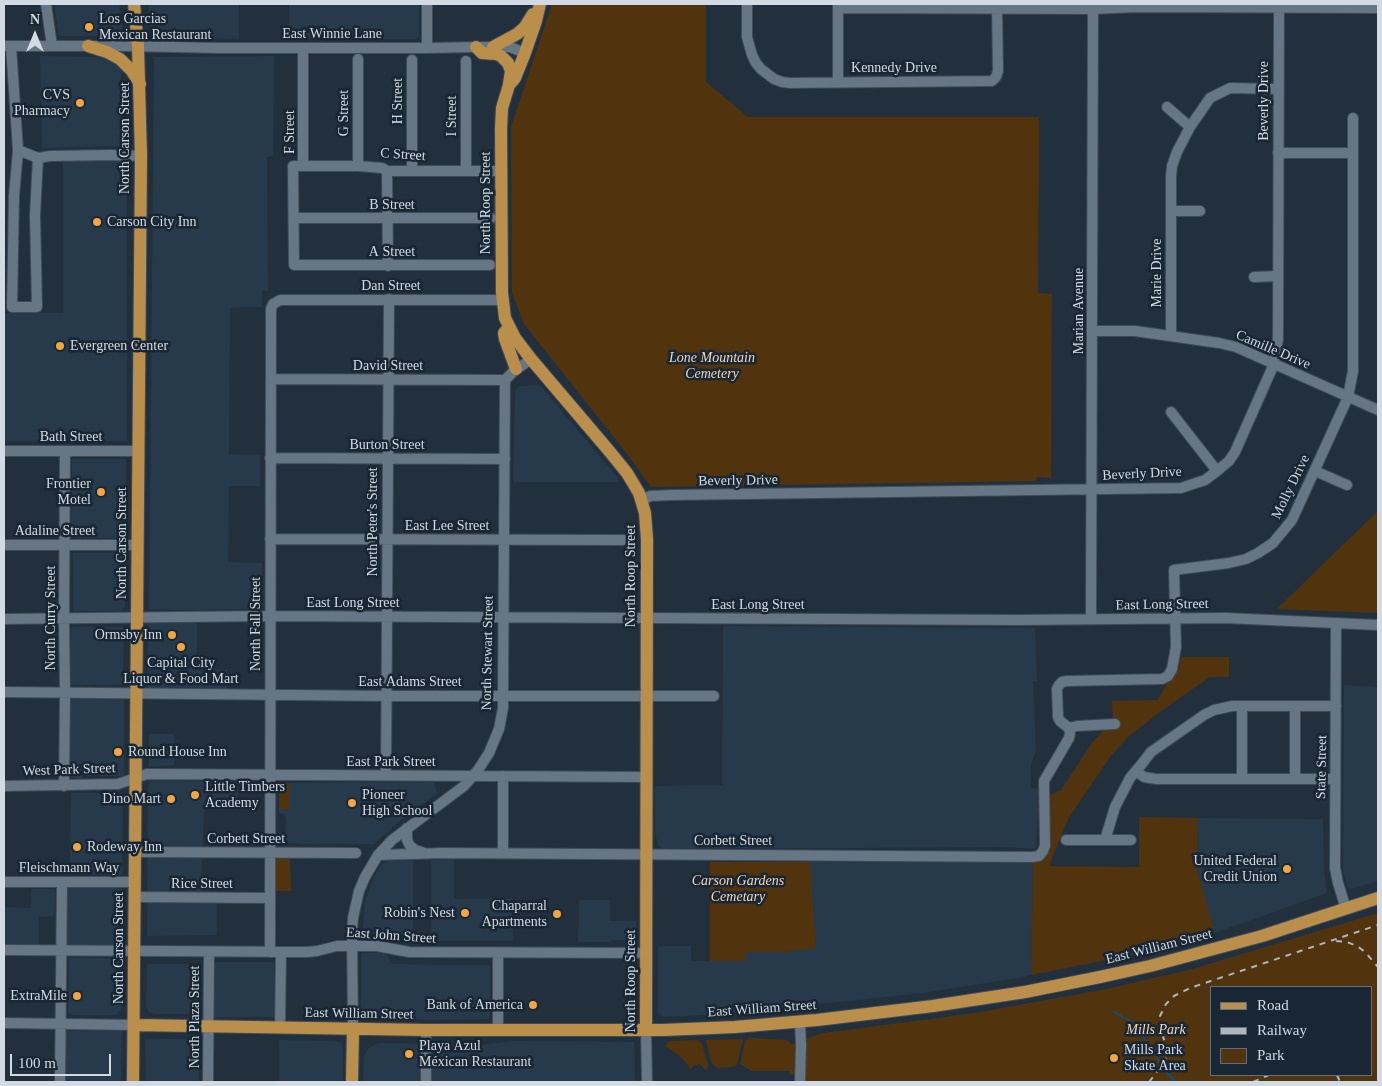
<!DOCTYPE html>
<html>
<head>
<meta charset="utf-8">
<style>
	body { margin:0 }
	#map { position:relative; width:1382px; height:1086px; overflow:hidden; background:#22303d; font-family:Georgia,serif }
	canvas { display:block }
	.frame { position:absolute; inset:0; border:5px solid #d2dbe3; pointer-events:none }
	.legend { position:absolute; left:1210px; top:986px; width:162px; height:90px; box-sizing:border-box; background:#192633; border:1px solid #636e79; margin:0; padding:6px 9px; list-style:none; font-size:15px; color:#d2dbe3 }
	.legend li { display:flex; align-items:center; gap:10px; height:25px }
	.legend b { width:25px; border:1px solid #636e79 }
	.north { position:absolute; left:10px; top:10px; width:50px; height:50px; -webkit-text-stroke:4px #192633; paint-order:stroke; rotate:0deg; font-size:14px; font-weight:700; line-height:20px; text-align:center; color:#d2dbe3 }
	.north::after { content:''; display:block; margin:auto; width:18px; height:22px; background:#d2dbe3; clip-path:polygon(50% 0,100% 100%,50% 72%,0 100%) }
	.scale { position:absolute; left:10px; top:1054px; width:101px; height:22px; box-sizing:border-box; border:2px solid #d2dbe3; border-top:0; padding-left:6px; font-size:15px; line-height:18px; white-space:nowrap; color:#d2dbe3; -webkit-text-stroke:4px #192633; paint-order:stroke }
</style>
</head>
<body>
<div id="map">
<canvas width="1382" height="1086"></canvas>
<div class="frame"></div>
<ul class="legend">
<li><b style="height:6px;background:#ba8e4b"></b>Road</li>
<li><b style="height:6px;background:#adb7c0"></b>Railway</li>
<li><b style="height:14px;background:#51340d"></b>Park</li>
</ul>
<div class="north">N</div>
<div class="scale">100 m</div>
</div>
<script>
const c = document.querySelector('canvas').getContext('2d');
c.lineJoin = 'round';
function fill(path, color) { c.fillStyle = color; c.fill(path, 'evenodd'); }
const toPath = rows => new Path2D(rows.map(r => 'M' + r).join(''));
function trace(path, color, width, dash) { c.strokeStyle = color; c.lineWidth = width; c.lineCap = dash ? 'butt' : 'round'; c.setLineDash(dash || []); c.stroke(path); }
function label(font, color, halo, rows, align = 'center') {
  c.font = font + ' Georgia,serif'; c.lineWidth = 5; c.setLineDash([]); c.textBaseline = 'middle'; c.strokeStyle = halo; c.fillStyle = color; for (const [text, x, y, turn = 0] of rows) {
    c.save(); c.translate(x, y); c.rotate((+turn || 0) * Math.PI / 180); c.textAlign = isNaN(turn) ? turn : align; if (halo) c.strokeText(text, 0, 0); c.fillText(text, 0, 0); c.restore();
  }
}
fill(toPath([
	[54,4,119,4,123,33,121,35,119,36,61,36,59,35],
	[148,4,239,4,239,39,202,38,156,35,152,32,150,25],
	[289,4,419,4,419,36,416,39,289,39],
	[40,56,94,57,114,60,121,68,121,146,42,148],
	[274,56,273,156,267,157,268,291,262,291,262,307,230,308,229,454,260,455,260,486,229,486,228,562,262,563,262,609,174,610,149,609,154,57],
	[63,161,127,161,127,441,4,441,4,313,63,313],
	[540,385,618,478,618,482,513,482,515,395,516,390,519,386],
	[72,459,126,459,126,538,71,538],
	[73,553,119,553,124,555,125,564,125,606,122,610,120,611,73,611],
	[148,623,197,623,197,669,227,670,227,689,148,689],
	[723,626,1035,628,1037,681,1033,681,1036,751,1031,764,1031,788,1039,789,1036,847,1033,849,1009,847,849,848,662,848,658,845,655,832,655,786,722,785],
	[73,627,124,627,123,685,73,685,70,684,71,629],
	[1344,685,1378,687,1378,881,1351,889,1347,886,1343,869],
	[72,697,124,697,124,776,82,776,82,778,73,778,70,775,69,700],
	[149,734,174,734,174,765,149,767],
	[155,781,238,782,238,810,206,810,204,812,201,890,217,891,217,935,147,936,148,787,150,782],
	[433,782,438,793,400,821,374,844,298,844,297,843,285,843,286,820,284,814,279,813,279,783],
	[71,793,123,793,122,875,70,874],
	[1198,818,1323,819,1324,871,1327,893,1215,933,1197,870],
	[454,859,454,899,512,898,513,941,431,941,431,860],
	[413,860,413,941,362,941,365,901,368,891,375,875,381,865,386,861],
	[810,862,1032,862,1033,870,1031,975,1018,978,923,993,848,1001,720,1014,664,1017,659,1015,658,1011,658,946,691,946,691,961,745,961,745,952,784,952,816,949],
	[70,888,122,888,122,945,69,946,67,944,67,889],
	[31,889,54,889,55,892,54,916,39,917,39,945,4,945,4,907,31,908],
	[579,900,610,900,610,921,636,921,636,940,610,940,610,942,578,942],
	[363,953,382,953,387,955,393,964,490,965,490,1015,489,1019,434,1020,365,1019,361,1014,361,955],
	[69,958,121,958,121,1010,116,1015,73,1015,68,1012],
	[216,962,272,962,274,964,275,1014,274,1017,215,1017,213,1015,214,963],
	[147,964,199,964,199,1014,155,1014,149,1012,146,1006],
	[66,1030,122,1031,121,1082,65,1082,65,1032],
	[145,1039,199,1039,199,1082,146,1082],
	[279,1040,335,1041,341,1043,343,1049,343,1082,279,1082],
	[513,1041,634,1042,635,1082,363,1082,364,1056,369,1048,376,1044,383,1043,480,1045]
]), '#263a4b');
fill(toPath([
	[552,4,706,4,706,82,748,117,1039,117,1038,293,1052,294,1051,478,1037,477,1036,481,651,487,624,450,524,324,512,293,511,127],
	[1378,511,1378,613,1277,609,1319,568],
	[1181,657,1229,657,1229,677,1210,677,1161,711,1128,737,1110,757,1068,819,1049,866,1139,867,1139,817,1198,818,1197,870,1215,933,1131,955,1031,975,1033,870,1032,862,1040,860,1048,796,1061,790,1092,743,1113,720,1112,701,1158,700,1167,683,1177,672],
	[280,783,290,783,290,809,280,809],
	[290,858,291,891,276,891,276,859],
	[710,862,810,862,816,949,784,952,746,952,745,961,710,961],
	[1378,913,1378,1082,794,1082,794,1074,790,1075,789,1071,752,1071,740,1064,745,1042,749,1038,786,1040,789,1041,791,1045,810,1037,824,1033,975,1013,1101,990,1189,970],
	[1211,987,1371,987,1371,1075,1211,1075],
	[743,1039,737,1064,735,1066,732,1067,717,1068,712,1064,706,1042,707,1040],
	[697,1040,702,1044,708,1065,706,1071,702,1066,699,1064,694,1066,690,1069,686,1062,677,1054,665,1046,669,1041]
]), '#51340d');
trace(toPath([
	[1114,1012,1135,1024,1160,1062],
	[1165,1070,1175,1082]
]), '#0f4d7c', 2);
const minor = toPath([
	[46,4,52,46],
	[747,4,747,37,752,55,756,63,761,69,774,79,782,82,790,83,992,81,996,77,998,71,997,8],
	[838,4,838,82],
	[838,8,1093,9,1137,7,1378,8],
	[4,46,124,46,220,48,427,48,476,47,510,47,525,53],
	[11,46,18,150,14,196,12,307,37,307,35,215,38,158],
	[303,48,303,166],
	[427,48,427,4],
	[358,59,358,166],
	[412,60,412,171],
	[466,61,466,171],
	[1167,107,1190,127],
	[18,150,38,158,50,156,111,155,141,156],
	[1278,153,1353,153],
	[387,171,388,266],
	[1171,211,1200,211],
	[294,218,491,218],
	[490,265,294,265,293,166,358,166,382,168,387,171,501,171],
	[1254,277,1278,276],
	[1092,331,1135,331,1219,343,1236,347,1378,410],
	[1171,335,1171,177,1172,166,1177,152,1190,127,1210,98,1230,88,1278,89],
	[271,379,505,380],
	[1171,412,1217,471],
	[4,451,138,451],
	[270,458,505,459],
	[1315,471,1347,485],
	[642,501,650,496,673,495,1181,488,1205,480,1217,471,1229,461,1235,452,1274,364,1278,339,1279,4],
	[270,539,623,540],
	[4,545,137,545],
	[4,619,269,616,1017,620,1226,618,1378,625],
	[1091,619,1093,4],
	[1336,624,1335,868,1338,883,1346,909],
	[4,692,386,696,714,696],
	[1069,728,1077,726,1115,724],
	[1136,771,1144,777,1156,779,1335,779],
	[386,775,389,299],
	[503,776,503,853],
	[1242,779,1242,706],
	[1295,779,1295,706],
	[4,786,118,784,147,774,647,777],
	[64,786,65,692,64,619,65,451],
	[407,828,407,840,410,846,415,850,422,852],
	[1066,840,1131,840],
	[1105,840,1115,807,1130,778,1141,765,1151,752,1204,715,1214,710,1232,706,1336,706],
	[135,852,356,853],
	[378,855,442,853,1032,857,1039,856,1043,851,1045,846,1044,781,1069,738,1070,733,1069,728,1060,721,1058,717,1057,689,1059,685,1062,682,1067,681,1162,679,1168,676,1172,669,1176,647,1174,570,1229,563,1246,559,1258,553,1273,543,1292,520,1348,397,1353,371,1353,118],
	[4,882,134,882],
	[134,897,270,898],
	[4,950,307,952,317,951,337,946,377,946,409,952,646,953],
	[270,952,271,309,273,304,280,300,503,300],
	[4,1023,134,1025],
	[280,1028,281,952],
	[353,1029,352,934,353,918,359,891,365,877,378,855,392,840,464,786,478,770,489,753,499,729,503,708,503,696,505,380,513,372,531,359],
	[498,1030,498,953],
	[646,1030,647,1082],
	[60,1082,62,882],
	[208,1082,209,952],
	[426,1082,426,1030],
	[800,1082,801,1045,800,1022]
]);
const major = toPath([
	[540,4,536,21,525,53,515,78,509,85,502,108,501,129,502,293,505,318,515,338,531,359,610,452,627,473,639,493,645,513,647,539,646,1030],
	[88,46,107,52,120,59,132,71,140,84],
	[476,47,482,53,496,54,501,56,508,63,511,71,509,84],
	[493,47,517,34,525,27,533,14],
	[509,327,504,333,505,339,516,369],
	[134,1025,426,1030,663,1030,735,1027,817,1020,933,1006,1025,992,1100,977,1150,966,1262,936,1378,898],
	[133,1082,141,156,138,46,134,4],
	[352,1082,353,1029]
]);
trace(minor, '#3f4b56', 12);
trace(major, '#3f4b56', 14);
trace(minor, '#667685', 10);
trace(major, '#ba8e4b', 12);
trace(toPath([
	[1336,941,1347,942,1357,946,1365,952,1378,967],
	[1337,1075,1340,1082],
	[1149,1082,1165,1062,1167,1049,1161,1030,1160,1016,1166,1004,1174,996,1190,988,1378,925],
	[1253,1082,1269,1075]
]), '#adb7c0', 2, [6, 6]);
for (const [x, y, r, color] of [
	[89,27,5,"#f2a541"],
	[80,103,5,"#f2a541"],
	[97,222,5,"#f2a541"],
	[60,346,5,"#f2a541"],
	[101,492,5,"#f2a541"],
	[172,635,5,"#f2a541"],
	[181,647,5,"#f2a541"],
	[118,752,5,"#f2a541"],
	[195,795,5,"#f2a541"],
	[171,799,5,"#f2a541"],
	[352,803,5,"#f2a541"],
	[77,847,5,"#f2a541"],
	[1287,869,5,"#f2a541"],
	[465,913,5,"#f2a541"],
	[557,914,5,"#f2a541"],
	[77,996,5,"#f2a541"],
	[533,1005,5,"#f2a541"],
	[409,1054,5,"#f2a541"],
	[1114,1058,5,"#f2a541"]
]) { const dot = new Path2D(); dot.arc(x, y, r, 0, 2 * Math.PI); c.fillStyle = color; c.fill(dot); trace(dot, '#192633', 2); }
label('14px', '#d2dbe3', '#192633', [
	["Los Garcias",99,19],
	["Mexican Restaurant",99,35],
	["CVS",70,95,"right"],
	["Pharmacy",70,111,"right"],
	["Carson City Inn",107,222],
	["Evergreen Center",70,346],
	["Frontier",91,484,"right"],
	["Motel",91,500,"right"],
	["Ormsby Inn",162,635,"right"],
	["Capital City",181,663,"center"],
	["Liquor & Food Mart",181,679,"center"],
	["Round House Inn",128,752],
	["Little Timbers",205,787],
	["Academy",205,803],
	["Pioneer",362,795],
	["High School",362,811],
	["Dino Mart",161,799,"right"],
	["Rodeway Inn",87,847],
	["United Federal",1277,861,"right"],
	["Credit Union",1277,877,"right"],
	["Chaparral",547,906,"right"],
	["Apartments",547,922,"right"],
	["Robin's Nest",455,913,"right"],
	["ExtraMile",67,996,"right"],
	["Bank of America",523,1005,"right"],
	["Playa Azul",419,1046],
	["Méxican Restaurant",419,1062],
	["Mills Park",1124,1050],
	["Skate Area",1124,1066]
], 'left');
label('14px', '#d2dbe3', '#192633', [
	["East Winnie Lane",332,34],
	["Kennedy Drive",894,68],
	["H Street",398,101,-90],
	["Beverly Drive",1264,101,-90],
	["G Street",344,113,-90],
	["I Street",452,116,-90],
	["F Street",290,132,-90],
	["North Carson Street",125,138,-90],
	["C Street",403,155,4],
	["North Roop Street",486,203,-90],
	["B Street",392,205],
	["A Street",392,252],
	["Marie Drive",1157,273,-90],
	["Dan Street",391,286],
	["Marian Avenue",1079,311,-90],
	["Camille Drive",1273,350,23],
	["David Street",388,366],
	["Bath Street",71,437],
	["Burton Street",387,445],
	["Beverly Drive",1142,474,-3],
	["Beverly Drive",738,481,-1],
	["Molly Drive",1291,487,-64],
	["North Peter's Street",373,522,-90],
	["East Lee Street",447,526],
	["Adaline Street",55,531],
	["North Carson Street",122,543,-90],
	["North Roop Street",631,576,-90],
	["East Long Street",353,603],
	["East Long Street",758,605],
	["East Long Street",1162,605,-1],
	["North Curry Street",51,618,-90],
	["North Fall Street",256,624,-90],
	["North Stewart Street",488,653,-89],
	["East Adams Street",410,682],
	["East Park Street",391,762],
	["State Street",1322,767,-89],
	["West Park Street",69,770,-2],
	["Corbett Street",246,839],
	["Corbett Street",733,841],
	["Fleischmann Way",69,868],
	["Rice Street",202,884],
	["East John Street",391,936,4],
	["East William Street",1159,947,-14],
	["North Carson Street",119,948,-90],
	["North Roop Street",631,981,-90],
	["East William Street",762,1009,-4],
	["East William Street",359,1014,1],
	["North Plaza Street",195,1017,-90]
]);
label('italic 14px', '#f5d8ba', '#192633', [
	["Lone Mountain",712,358],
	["Cemetery",712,374],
	["Carson Gardens",738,881],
	["Cemetary",738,897],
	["Mills Park",1156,1030]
]);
</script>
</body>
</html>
